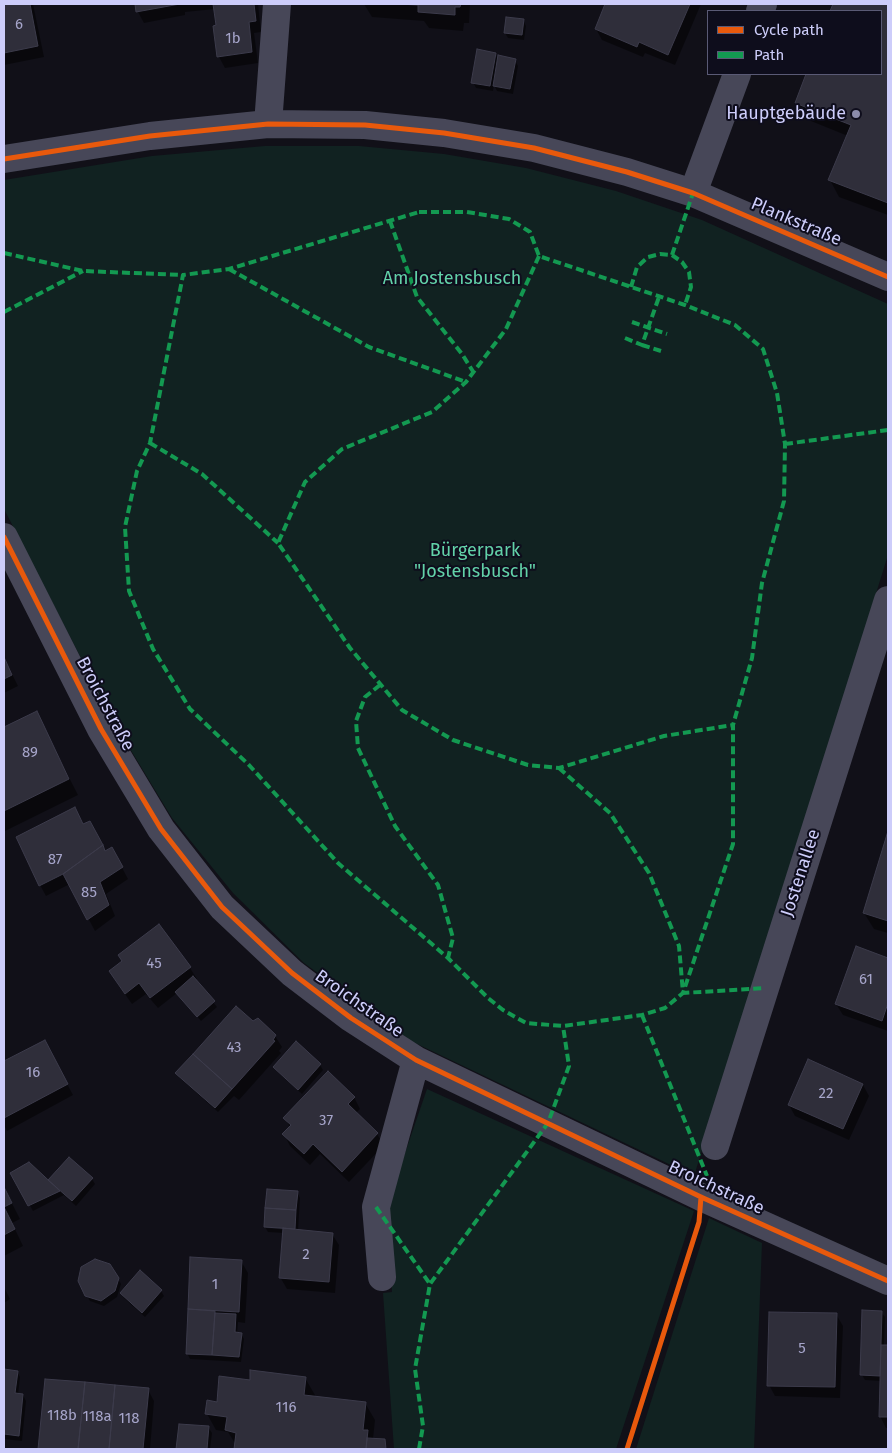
<!DOCTYPE html>
<html>
<head>
<meta charset="utf-8">
<style>
	body { margin:0 }
	#map { position:relative; width:892px; height:1453px; overflow:hidden; background:#111018; font-family:"Fira Sans",sans-serif }
	canvas { display:block }
	.frame { position:absolute; inset:0; border:5px solid #cdcdfa; pointer-events:none }
	.legend { position:absolute; left:707px; top:10px; width:175px; height:65px; box-sizing:border-box; background:#0e0d1c; border:1px solid #5a5a75; margin:0; padding:6px 9px; list-style:none; font-size:15px; color:#cdcdfa }
	.legend li { display:flex; align-items:center; gap:10px; height:25px }
	.legend b { width:25px; border:1px solid #5a5a75 }
</style>
</head>
<body>
<div id="map">
<canvas width="892" height="1453"></canvas>
<div class="frame"></div>
<ul class="legend">
<li><b style="height:6px;background:#e8590c"></b>Cycle path</li>
<li><b style="height:6px;background:#139951"></b>Path</li>
</ul>
</div>
<script>
const c = document.querySelector('canvas').getContext('2d');
c.lineJoin = 'round';
function fill(path, color) { c.fillStyle = color; c.fill(path, 'evenodd'); }
const toPath = rows => new Path2D(rows.map(r => 'M' + r).join(''));
function trace(path, color, width, dash) { c.strokeStyle = color; c.lineWidth = width; c.lineCap = dash ? 'butt' : 'round'; c.setLineDash(dash || []); c.stroke(path); }
function label(font, color, halo, rows, align = 'center') {
  c.font = font + ' "Fira Sans",sans-serif'; c.lineWidth = 4; c.setLineDash([]); c.textBaseline = 'middle'; c.strokeStyle = halo; c.fillStyle = color; for (const [text, x, y, turn = 0] of rows) {
    c.save(); c.translate(x, y); c.rotate((+turn || 0) * Math.PI / 180); c.textAlign = isNaN(turn) ? turn : align; if (halo) c.strokeText(text, 0, 0); c.fillText(text, 0, 0); c.restore();
  }
}
fill(toPath([
	[265,146,359,146,444,154,526,168,616,191,702,220,888,304,888,555,694,1176,411,1041,304,963,233,893,172,818,115,724,4,509,4,180,152,156],
	[427,1089,694,1211,616,1449,394,1449,383,1293,392,1292,387,1216,394,1185],
	[709,1218,762,1243,754,1449,636,1449]
]), '#112221');
fill(toPath([
	[4,4,33,4,44,57,4,65],
	[137,4,258,4,261,32,254,33,258,63,225,68,219,57,215,9,185,12,185,15,144,23,138,12],
	[364,4,470,4,469,23,464,23,463,31,429,28,424,21,372,17],
	[607,4,701,4,675,65,645,53,643,57,602,40,596,29],
	[834,4,888,4,888,215,839,197,830,180,848,136,806,119,796,103,807,74,881,74,881,11,831,11],
	[523,20,526,26,524,40,508,38,505,33],
	[495,54,499,60,515,60,518,66,513,94,497,91,494,85,493,91,476,88,473,82],
	[4,658,18,686,4,693],
	[36,713,78,795,5,831,4,729],
	[75,809,84,825,105,852,118,860,128,879,106,894,115,916,95,931,70,884,46,896,40,885],
	[888,836,888,933,874,929,864,913],
	[159,926,190,968,197,979,195,980,217,1007,201,1021,177,993,158,1008,146,994,132,1004,117,983,124,962],
	[857,948,888,959,888,1031,843,1015,836,1004],
	[253,1023,275,1036,282,1047,279,1051,281,1053,239,1100,234,1096,218,1112,180,1078,177,1073],
	[44,1041,73,1095,7,1131,4,1125,4,1063],
	[320,1065,323,1070,302,1094,278,1072,275,1067],
	[863,1085,869,1096,849,1140,795,1116,789,1105],
	[354,1097,360,1109,356,1113,377,1134,384,1145,349,1182,320,1154,310,1165,290,1146,284,1134,290,1127,285,1118],
	[12,1174,48,1182,92,1179,95,1184,76,1206,64,1195,33,1211],
	[4,1188,20,1219,12,1223,23,1246,4,1256],
	[297,1192,300,1198,298,1231,332,1234,339,1245,335,1293,287,1289,280,1277,284,1233,268,1232,265,1227],
	[266,1226,289,1228,289,1230,266,1228],
	[192,1259,241,1261,248,1273,245,1323,238,1322,237,1334,241,1334,244,1339,241,1362,190,1359,187,1353],
	[110,1265,121,1284,117,1297,104,1306,90,1301,79,1281],
	[140,1272,161,1291,164,1296,145,1317,124,1298,121,1293],
	[4,1287,10,1299,4,1303],
	[881,1312,885,1317,884,1346,888,1346,888,1428,886,1428,880,1416,881,1381,865,1380,862,1375],
	[836,1314,843,1326,840,1398,775,1396,769,1385],
	[4,1370,17,1372,20,1377,18,1395,23,1395,26,1401,22,1441,4,1439],
	[305,1378,315,1395,314,1397,365,1403,375,1420,373,1439,384,1440,387,1449,235,1449,236,1445,228,1432,216,1430,207,1414,218,1403,252,1381],
	[46,1381,148,1390,154,1401,150,1449,40,1449],
	[180,1425,208,1427,212,1433,210,1449,178,1449]
]), '#0007');
const building = toPath([
	[4,4,30,4,38,46,4,53,4,4],
	[135,4,180,4,136,12,135,4],
	[213,4,254,4,256,21,249,22,252,52,217,57,213,26,216,25,213,4],
	[398,4,461,4,460,7,455,7,455,15,418,12,418,5,398,4],
	[605,4,690,4,668,55,639,42,637,47,595,29,605,4],
	[833,4,888,4,888,203,828,180,851,125,795,103,806,74,881,74,881,11,830,11,833,4],
	[506,17,524,19,522,35,504,33,506,17],
	[477,49,496,53,490,86,471,83,477,49],
	[498,55,516,59,510,89,493,86,498,55],
	[4,657,12,675,4,679,4,657],
	[37,711,69,779,4,811,4,727,37,711],
	[75,807,83,824,90,821,103,845,63,874,39,886,16,837,75,807],
	[888,831,888,921,863,913,888,831],
	[103,845,105,851,112,847,123,867,100,882,109,905,87,920,63,874,103,845],
	[159,924,191,967,150,998,139,983,125,994,109,971,122,961,118,955,159,924],
	[856,946,888,958,888,1003,882,1021,835,1004,856,946],
	[193,976,215,1001,197,1017,175,992,193,976],
	[236,1006,253,1021,258,1018,276,1035,273,1040,275,1041,232,1089,193,1054,236,1006],
	[45,1040,68,1084,4,1118,4,1061,45,1040],
	[296,1041,321,1064,298,1090,273,1067,296,1041],
	[193,1054,232,1089,215,1108,175,1073,193,1054],
	[808,1059,863,1084,843,1129,788,1105,808,1059],
	[328,1071,355,1097,348,1104,378,1133,342,1172,313,1144,304,1154,282,1134,291,1125,283,1118,328,1071],
	[69,1157,93,1178,72,1201,48,1180,69,1157],
	[29,1162,60,1191,28,1206,10,1173,29,1162],
	[4,1187,12,1203,4,1207,4,1187],
	[267,1189,298,1191,296,1210,265,1208,267,1189],
	[4,1207,15,1229,4,1235,4,1207],
	[265,1208,296,1210,295,1229,264,1227,265,1208],
	[283,1228,333,1233,329,1282,279,1278,283,1228],
	[190,1257,242,1260,239,1312,188,1309,190,1257],
	[95,1259,110,1264,119,1278,115,1291,101,1301,85,1296,78,1281,81,1267,95,1259],
	[140,1270,162,1290,142,1313,120,1293,140,1270],
	[188,1309,215,1311,212,1355,186,1354,188,1309],
	[862,1310,882,1311,880,1376,860,1375,862,1310],
	[769,1312,837,1313,835,1387,767,1386,769,1312],
	[215,1313,236,1314,235,1332,242,1333,239,1357,212,1355,215,1313],
	[881,1345,888,1345,888,1417,879,1417,881,1345],
	[4,1369,18,1371,15,1393,23,1394,19,1436,4,1434,4,1369],
	[250,1370,306,1377,304,1395,366,1402,363,1430,368,1430,366,1449,234,1449,236,1433,225,1430,227,1417,205,1414,207,1400,217,1402,219,1376,250,1380,250,1370],
	[45,1379,85,1382,78,1449,38,1449,45,1379],
	[85,1382,115,1385,109,1449,78,1449,85,1382],
	[115,1385,149,1388,143,1449,109,1449,115,1385],
	[179,1424,209,1426,207,1449,176,1449,179,1424],
	[367,1438,385,1439,386,1449,366,1449,367,1438]
]);
fill(building, '#2f2e3a');
trace(building, '#3c3b4b', 1);
trace(toPath([
	[760,11,763,4],
	[268,124,277,4],
	[4,159,150,136,268,124,365,125,444,133,534,148,627,172,693,193,888,277],
	[693,193,737,74],
	[4,537,101,729,161,829,222,907,292,973,351,1018,416,1060,701,1197,888,1281],
	[715,1146,888,600],
	[382,1277,376,1207,416,1060]
]), '#474758', 28);
trace(toPath([
	[419,212,467,212,509,219,530,232,539,256,685,305,735,325,763,349,777,393,785,444,784,501,762,583,752,658,733,725,733,844,683,993,665,1008,642,1015,563,1026,526,1023,503,1010,488,998,448,958,338,863,249,765,190,709,153,649,129,591,125,527,137,471,150,443,183,275,229,269,419,212],
	[390,221,417,297,462,354,474,373],
	[4,253,83,271,183,275],
	[672,255,693,193],
	[539,256,506,329,466,382,432,412,342,449,305,482,278,543,350,648,402,710,453,740,528,765,559,768,664,736,733,725],
	[229,269,369,347,466,382],
	[631,287,637,267,648,257,660,254,672,255,682,262,689,272,691,287,685,305],
	[4,312,83,271],
	[632,322,667,334],
	[625,338,642,345,659,297],
	[642,345,661,351],
	[150,443,202,474,278,543],
	[785,444,888,430],
	[380,685,365,697,356,721,358,748,395,826,438,885,453,938,448,958],
	[559,768,610,813,649,873,679,946,683,993,765,988],
	[642,1015,707,1176],
	[376,1207,430,1284],
	[419,1449,423,1426,415,1369,430,1284,548,1123,569,1066,563,1026]
]), '#139951', 4, [8, 4]);
trace(toPath([
	[4,159,150,136,268,124,365,125,444,133,534,148,627,172,693,193,888,277],
	[4,537,101,729,161,829,222,907,292,973,351,1018,416,1060,701,1197,888,1281],
	[627,1449,699,1222,701,1197]
]), '#e8590c', 5);
for (const [x, y, r, color] of [
	[856,114,5,"#8b8bab"]
]) { const dot = new Path2D(); dot.arc(x, y, r, 0, 2 * Math.PI); c.fillStyle = color; c.fill(dot); trace(dot, '#0e0d1c', 2); }
label('15px', '#a6a5ca', null, [
	["6",19,25],
	["1b",233,39],
	["89",30,753],
	["87",55,860],
	["85",89,893],
	["45",154,964],
	["61",866,980],
	["43",234,1048],
	["16",33,1073],
	["22",826,1094],
	["37",326,1121],
	["2",306,1255],
	["1",215,1285],
	["5",802,1349],
	["116",286,1408],
	["118b",62,1416],
	["118a",97,1417],
	["118",129,1419]
]);
label('18px', '#cdcdfa', '#0e0d1c', [
	["Hauptgebäude",846,114]
], 'right');
label('18px', '#cdcdfa', '#0e0d1c', [
	["Plankstraße",796,222,23],
	["Broichstraße",105,704,62],
	["Jostenallee",801,873,-72],
	["Broichstraße",359,1004,35],
	["Broichstraße",716,1188,25]
]);
label('18px', '#62d1a8', '#0e0d1c', [
	["Am Jostensbusch",452,279],
	["Bürgerpark",475,551],
	["\"Jostensbusch\"",475,572]
]);
</script>
</body>
</html>
